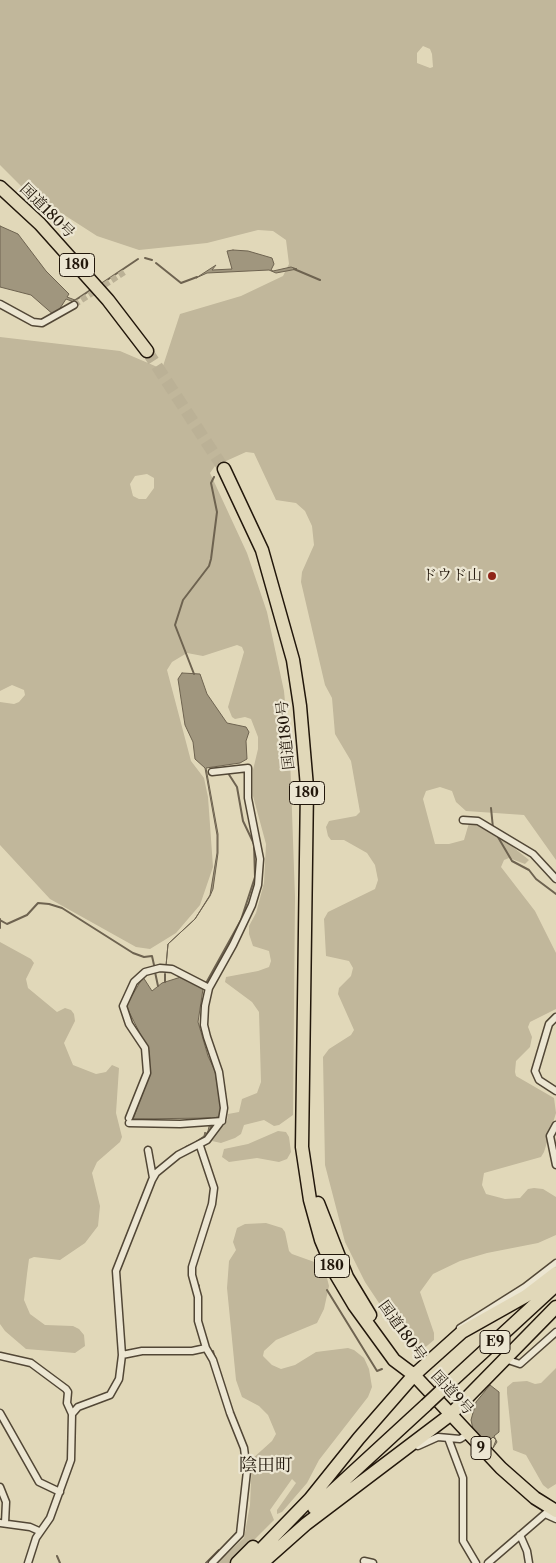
<!DOCTYPE html>
<html>
<head>
<meta charset="utf-8">
<style>
	body { margin:0 }
	canvas { display:block; background:#e1d8b9 }
</style>
</head>
<body>
<canvas width="556" height="1563"></canvas>
<script>
const c = document.querySelector('canvas').getContext('2d');
c.lineJoin = 'round';
function fill(path, color) { c.fillStyle = color; c.fill(path, 'evenodd'); }
const toPath = rows => new Path2D(rows.map(r => 'M' + r).join(''));
function trace(path, color, width, dash) { c.strokeStyle = color; c.lineWidth = width; c.lineCap = dash ? 'butt' : 'round'; c.setLineDash(dash || []); c.stroke(path); }
function label(font, color, halo, rows, align = 'center') {
  c.font = font + ' "Libre Caslon Text","Noto Serif JP",serif'; c.lineWidth = 4.5; c.setLineDash([]); c.textBaseline = 'middle'; c.strokeStyle = halo; c.fillStyle = color; for (const [text, x, y, turn = 0] of rows) {
    c.save(); c.translate(x, y); c.rotate((+turn || 0) * Math.PI / 180); c.textAlign = isNaN(turn) ? turn : align; if (halo) c.strokeText(text, 0, 0); c.fillText(text, 0, 0); c.restore();
  }
}
fill(toPath([
	[0,0,556,0,556,860,524,815,466,811,456,802,452,791,440,787,426,791,423,799,435,844,449,844,464,840,469,823,477,823,508,843,529,860,525,864,509,858,504,860,501,867,535,911,556,953,556,1009,530,1022,528,1027,532,1037,530,1047,516,1061,515,1072,516,1076,554,1098,556,1113,544,1152,541,1157,484,1173,482,1185,486,1194,505,1199,520,1198,528,1189,534,1188,543,1189,556,1197,556,1235,538,1243,487,1253,460,1261,433,1274,420,1292,434,1333,434,1340,422,1350,417,1351,409,1348,365,1282,345,1242,325,1165,323,1057,329,1049,351,1035,354,1030,338,994,339,988,351,976,353,968,349,961,326,956,324,919,328,912,375,889,378,880,375,865,367,853,344,840,331,840,328,836,326,827,329,821,356,816,360,812,351,761,335,734,332,698,325,685,301,582,302,572,314,545,312,526,305,511,296,503,276,500,254,453,246,452,215,466,210,473,247,553,267,612,284,691,290,756,295,897,293,1115,279,1125,274,1126,264,1120,244,1125,241,1134,235,1138,221,1143,212,1141,227,1121,228,1114,239,1112,242,1099,257,1093,261,1082,259,1012,252,1002,225,982,226,977,258,971,269,967,271,961,269,951,253,946,249,934,249,926,256,913,264,883,266,844,253,796,253,770,258,749,258,737,251,719,245,717,235,719,232,717,228,707,244,652,242,647,237,645,203,656,187,653,172,662,167,670,191,761,204,778,208,797,213,867,200,905,176,933,150,949,136,947,50,899,0,845,0,702,14,704,19,702,25,695,24,690,12,685,0,691,0,337,120,351,162,369,180,314,241,296,283,276,289,264,286,240,273,231,258,230,207,243,139,250,97,236,24,189,0,165],
	[423,46,430,49,432,54,433,67,430,68,417,63,417,53],
	[147,474,154,478,154,488,146,499,139,499,133,496,130,484,135,476],
	[0,942,31,959,34,963,26,979,28,988,57,1012,65,1008,71,1010,74,1014,75,1021,64,1043,73,1065,96,1074,106,1072,112,1065,119,1068,116,1113,122,1137,120,1142,97,1162,92,1173,100,1206,98,1226,85,1243,60,1260,34,1257,29,1259,27,1274,24,1300,30,1314,45,1325,73,1326,79,1329,84,1335,85,1346,75,1353,26,1349,5,1331,0,1324],
	[278,1131,286,1132,289,1137,291,1152,287,1159,279,1162,257,1158,229,1162,222,1157,224,1149,248,1144],
	[266,1223,282,1228,285,1232,289,1251,292,1254,320,1264,325,1270,329,1286,324,1309,317,1323,276,1340,264,1351,263,1356,272,1365,281,1369,295,1365,316,1352,348,1348,354,1350,364,1358,369,1369,372,1387,368,1397,319,1460,307,1483,282,1512,277,1514,277,1510,296,1483,292,1479,270,1510,274,1520,231,1563,217,1563,244,1538,250,1505,252,1459,272,1441,276,1434,268,1415,259,1406,242,1397,236,1380,227,1288,229,1261,236,1250,233,1242,237,1228,245,1224],
	[556,1368,556,1484,548,1489,543,1485,526,1455,513,1450,507,1393,507,1387,513,1382,527,1381,535,1384,541,1383]
]), '#c1b79b');
const water = toPath([
	[0,226,18,234,46,271,69,294,67,297,75,300,74,302,66,299,55,316,31,295,0,287,0,226],
	[233,250,248,251,272,258,274,264,271,270,273,271,291,267,297,269,276,273,269,270,207,273,196,278,216,265,212,270,232,269,227,251,233,250],
	[182,673,200,674,207,694,227,723,246,727,249,732,246,741,247,759,240,763,206,768,218,834,218,853,213,889,210,896,195,919,168,944,166,966,168,944,195,919,210,895,217,853,217,835,205,768,195,759,193,742,185,725,178,679,182,673],
	[143,977,152,991,162,983,181,977,203,989,198,1022,208,1056,215,1071,221,1109,220,1116,214,1118,209,1132,196,1144,195,1142,204,1136,205,1132,206,1134,208,1131,211,1118,133,1119,149,1076,149,1051,126,1006,143,977],
	[490,1385,499,1392,499,1432,494,1436,497,1442,493,1448,496,1440,493,1437,487,1443,473,1429,471,1420,476,1402,490,1385]
]);
fill(water, '#a0967e');
trace(water, '#6e6350', 1);
trace(toPath([
	[145,258,152,260],
	[156,263,181,283,197,277],
	[294,269,320,280],
	[101,284,138,259],
	[74,301,92,289],
	[194,674,175,625,183,600,209,566,211,559,217,512,211,483,214,477],
	[491,808,493,828],
	[495,832,512,861,529,870,536,879,556,894],
	[0,919,0,928],
	[0,920,7,924,27,915,38,903,49,904,62,908,133,953,144,957,152,956,154,965],
	[155,972,158,986],
	[165,974,165,982],
	[205,985,241,920,255,877,254,844,243,821,237,787,228,773],
	[186,1147,193,1144],
	[198,1284,199,1286],
	[327,1290,377,1371,382,1369],
	[213,1351,215,1359],
	[57,1556,60,1563],
	[206,1563,219,1550]
]), '#6e6350', 2);
trace(toPath([
	[74,305,126,271]
]), '#bbb196', 6, [6, 3]);
trace(toPath([
	[147,351,224,469]
]), '#bbb196', 12, [12, 6]);
const street = toPath([
	[0,304,33,322,42,323,74,305],
	[463,820,478,821,533,854,556,879],
	[556,1017,549,1024,535,1071,539,1080,556,1091],
	[129,1118,147,1073,145,1048,129,1024,123,1006,134,982,145,972,160,968,172,969,209,988],
	[129,1123,180,1124,222,1121],
	[556,1125,550,1136,556,1165],
	[200,1146,214,1188,212,1204,192,1267,192,1275,198,1297,198,1321,206,1348,213,1360,230,1413,244,1448,247,1471,240,1534,212,1563],
	[148,1150,153,1178],
	[460,1328,525,1287,556,1263],
	[122,1355,142,1351,192,1351,206,1348],
	[0,1356,31,1363,66,1389,68,1392,67,1403,72,1414,71,1460,50,1518,36,1538,28,1563],
	[505,1359,520,1364,556,1332],
	[0,1413,39,1482,60,1492],
	[72,1414,78,1407,110,1395,119,1379,122,1355,116,1271,152,1180,156,1173,178,1155,207,1140,222,1120,224,1108,219,1072,207,1037,204,1025,205,1006,209,988,233,945,252,905,258,885,260,859,248,798,248,768,212,772],
	[448,1438,463,1478,463,1541,476,1563],
	[418,1446,438,1437,460,1439,468,1434],
	[0,1487,6,1502,5,1523],
	[545,1514,556,1519],
	[0,1523,30,1527,39,1531],
	[520,1535,527,1551,529,1563],
	[364,1561,373,1563],
	[488,1563,553,1507]
]);
const highway = toPath([
	[0,187,40,224,108,300,147,351],
	[224,469,262,550,293,660,300,706,307,787,302,1147,310,1200,321,1240,335,1273,354,1305,394,1360,414,1375,501,1468,535,1498,556,1511],
	[318,1203,347,1277,370,1315],
	[443,1389,556,1285],
	[314,1508,426,1405],
	[237,1563,253,1547],
	[248,1563,310,1499,359,1438,414,1375,462,1332,526,1296,556,1273],
	[262,1563,306,1524,450,1415,556,1307]
]);
trace(street, '#524736', 9);
trace(highway, '#22170b', 15);
trace(street, '#ece6d2', 6);
trace(highway, '#e1d8b9', 12);
const highwayBridge = toPath([
	[426,1405,443,1389]
]);
trace(highwayBridge, '#22170b', 15, []);
trace(highwayBridge, '#e1d8b9', 12);
for (const [x, y, r, color] of [
	[492,576,5,"#8f2418"]
]) { const dot = new Path2D(); dot.arc(x, y, r, 0, 2 * Math.PI); c.fillStyle = color; c.fill(dot); trace(dot, '#ece6d2', 2); }
for (const [x, y, w] of [
	[77,265,35],
	[307,793,35],
	[332,1266,35],
	[495,1342,30],
	[481,1448,20]
]) { const box = new Path2D(); box.roundRect(x - w / 2, y - 11.5, w, 23, 4); c.fillStyle = '#ece6d2'; c.fill(box); trace(box, '#22170b', 1); }
label('bold 14px', '#22170b', null, [
	["180",77,265],
	["180",307,793],
	["180",332,1266],
	["E9",495,1342],
	["9",481,1448]
]);
label('15px', '#22170b', '#ece6d2', [
	["国道180号",47,211,45],
	["国道180号",286,735,-96],
	["国道180号",402,1331,54],
	["国道9号",452,1393,47]
]);
label('15px', '#22170b', '#ece6d2', [
	["ドウド山",482,576]
], 'right');
label('18px', '#22170b', '#ece6d2', [
	["陰田町",266,1466]
]);
</script>
</body>
</html>
